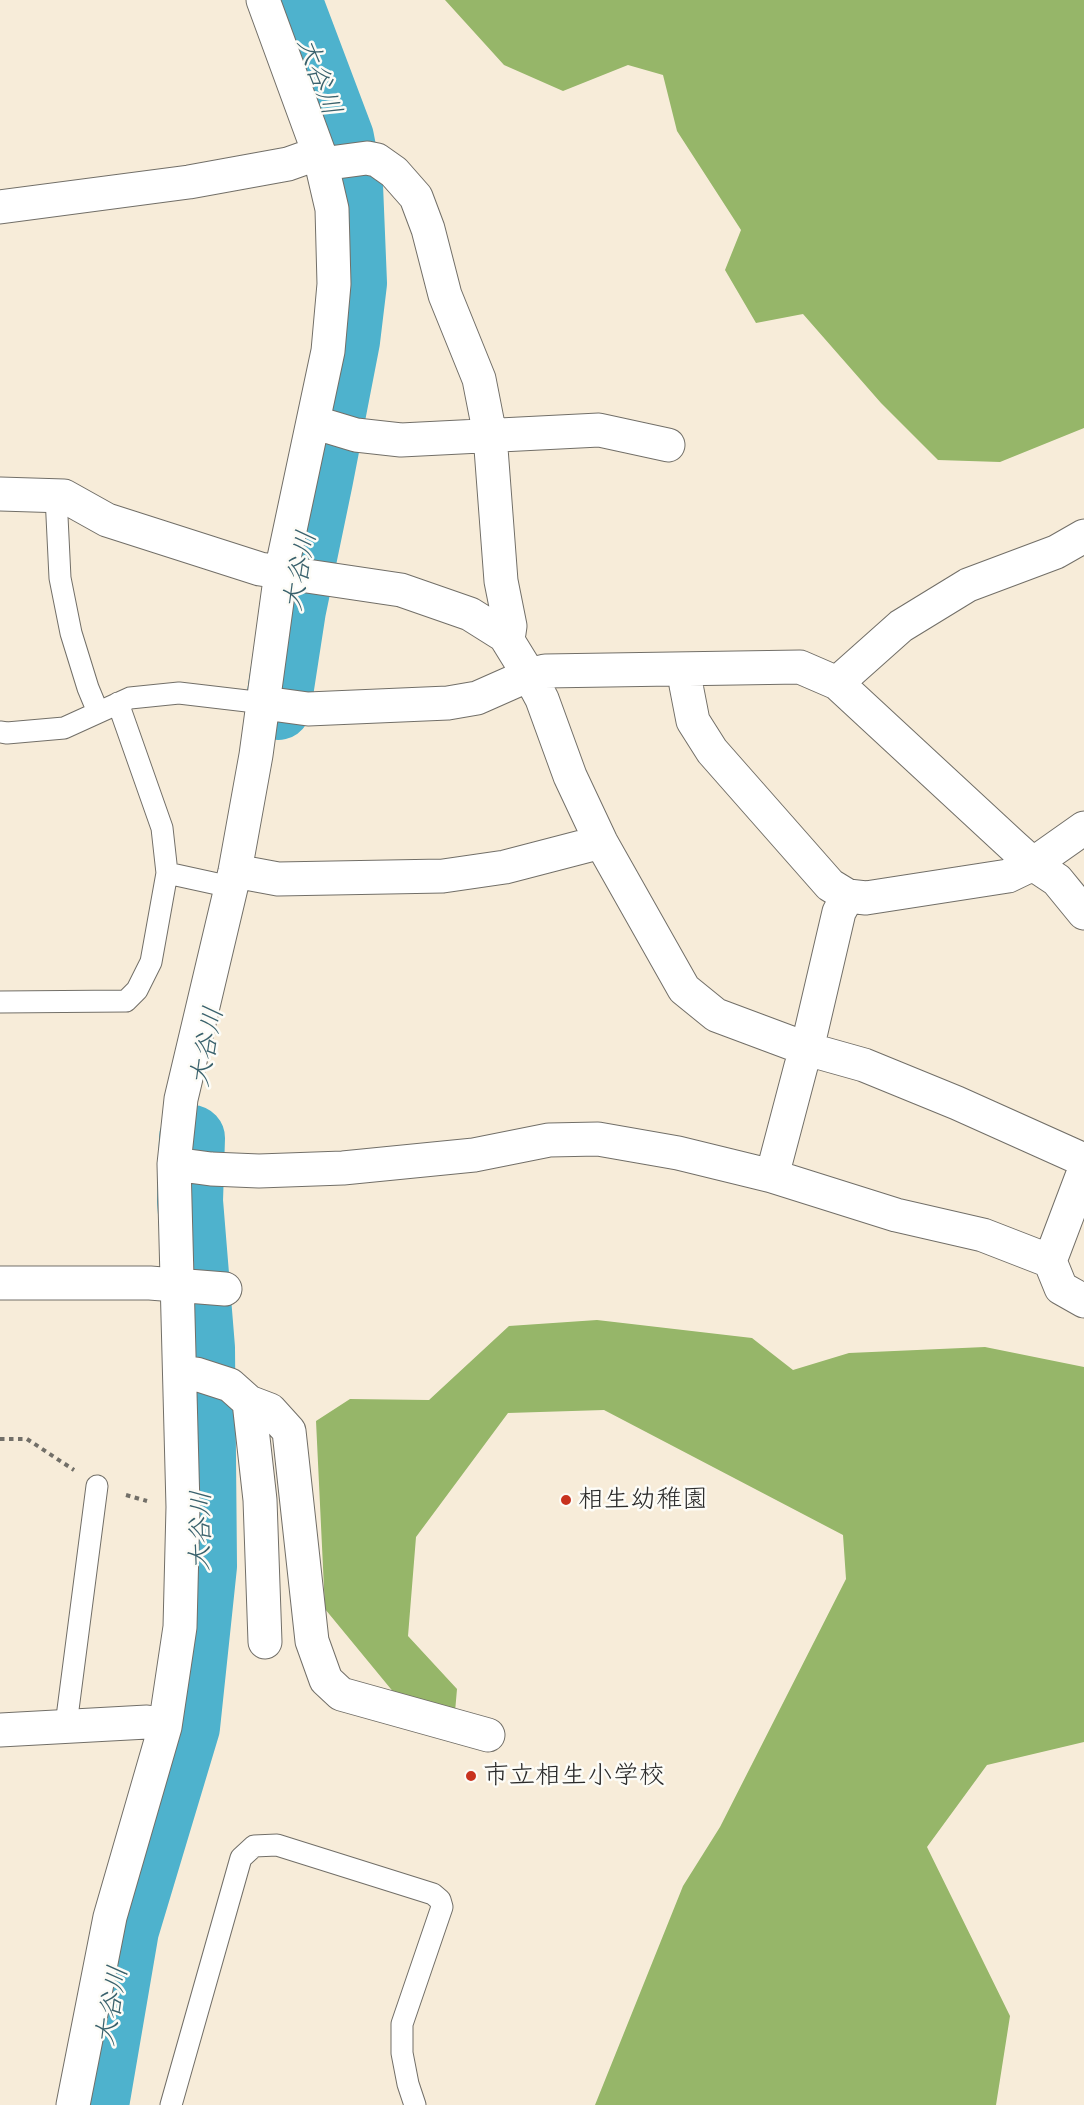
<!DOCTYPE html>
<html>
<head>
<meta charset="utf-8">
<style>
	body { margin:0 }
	canvas { display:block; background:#f7ecd9 }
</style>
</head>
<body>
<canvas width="1084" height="2105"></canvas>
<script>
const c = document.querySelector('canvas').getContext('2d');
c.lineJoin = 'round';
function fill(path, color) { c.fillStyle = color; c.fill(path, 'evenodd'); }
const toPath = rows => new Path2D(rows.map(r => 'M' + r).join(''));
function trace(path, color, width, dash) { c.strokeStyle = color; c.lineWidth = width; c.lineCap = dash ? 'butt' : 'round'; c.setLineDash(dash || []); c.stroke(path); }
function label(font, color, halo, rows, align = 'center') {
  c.font = font + ' Itim,"Klee One",sans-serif'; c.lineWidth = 5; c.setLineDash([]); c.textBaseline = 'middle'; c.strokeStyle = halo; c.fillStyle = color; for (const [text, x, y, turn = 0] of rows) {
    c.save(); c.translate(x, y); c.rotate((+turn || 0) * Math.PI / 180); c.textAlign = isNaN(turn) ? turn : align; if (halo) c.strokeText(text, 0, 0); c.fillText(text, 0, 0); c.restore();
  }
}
fill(toPath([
	[445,0,1084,0,1084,428,1000,462,938,460,881,403,803,314,756,323,725,270,741,230,677,131,663,75,628,65,563,91,504,65],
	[597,1320,752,1338,793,1370,849,1353,985,1347,1084,1367,1084,1742,987,1765,927,1847,1010,2016,996,2105,595,2105,683,1886,720,1827,846,1579,843,1535,604,1410,508,1413,416,1537,408,1636,457,1689,455,1712,395,1694,325,1609,316,1421,350,1399,429,1400,509,1326]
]), '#96b669');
trace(toPath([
	[278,707,293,610,320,480,347,341,354,283,350,185,341,138,289,0],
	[96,2105,126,1930,187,1727,204,1566,202,1348,190,1201,192,1138]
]), '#4eb2cd', 66);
const service = toPath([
	[56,496,60,578,71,633,88,688,98,712],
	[118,703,162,828,167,873,231,887],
	[0,732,7,733,64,728,130,698,179,693,264,703],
	[0,1002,126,1001,137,990,151,962,167,873],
	[66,1725,97,1486],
	[171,2105,241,1858,254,1846,277,1845,433,1894,440,1900,442,1907,402,2024,402,2053,408,2084,415,2105]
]);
const minor = toPath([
	[322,164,367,158,377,160,394,172,416,197,428,229,445,295,479,379,490,435,501,581,510,626,509,633,505,636],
	[0,207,189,182,288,164,319,153],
	[313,422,356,435,401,440,599,430,668,445],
	[0,494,64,496,107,520,260,569,401,590,470,614,505,636,529,675,542,699,570,776,601,842,684,989,716,1015,807,1049,864,1065,957,1103,1084,1160],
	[685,669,686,685,693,721,712,751,830,885,848,896,866,898,1008,876,1033,864,1084,828],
	[837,683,901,626,968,585,1056,552,1084,536],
	[264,703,308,709,448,703,477,698,529,675,545,671,800,667,837,683,1012,845,1033,864,1057,880,1084,913],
	[235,871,278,879,443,876,505,867,601,842],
	[174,1164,211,1169,259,1171,343,1168,474,1155,549,1140,598,1139,678,1153,772,1176,896,1215,983,1235,1050,1261],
	[1084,1171,1050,1261,1061,1288,1084,1301],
	[772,1176,801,1066,807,1049,839,912,848,896],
	[0,1283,150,1283,225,1289],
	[180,1372,196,1374,230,1385,249,1402,260,1500,265,1642],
	[249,1402,270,1410,289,1431,312,1641,326,1680,341,1694,488,1735],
	[0,1730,147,1722,165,1727],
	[73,2105,110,1917,165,1727,180,1627,183,1507,174,1164,181,1099,235,871,256,755,281,572,328,351,334,284,332,209,319,153,263,0]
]);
trace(service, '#726f68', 23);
trace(minor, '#726f68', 35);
trace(toPath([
	[0,1439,27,1439,74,1470],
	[126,1495,147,1501]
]), '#726f68', 4, [4.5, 4.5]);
trace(service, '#fff', 21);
trace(minor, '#fff', 33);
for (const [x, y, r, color] of [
	[566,1500,6,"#c8321e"],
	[471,1776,6,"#c8321e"]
]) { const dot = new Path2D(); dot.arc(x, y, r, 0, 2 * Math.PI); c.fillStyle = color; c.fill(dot); trace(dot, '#fdfcf7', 2); }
label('26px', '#2b2b2b', '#fdfcf7', [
	["相生幼稚園",578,1500],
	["市立相生小学校",483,1776]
], 'left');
label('italic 27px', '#39616c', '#fdfcf7', [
	["大谷川",318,77,70],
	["大谷川",301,571,-79],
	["大谷川",208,1047,-79],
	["大谷川",202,1531,-89],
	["大谷川",113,2006,-80]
]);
</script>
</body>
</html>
